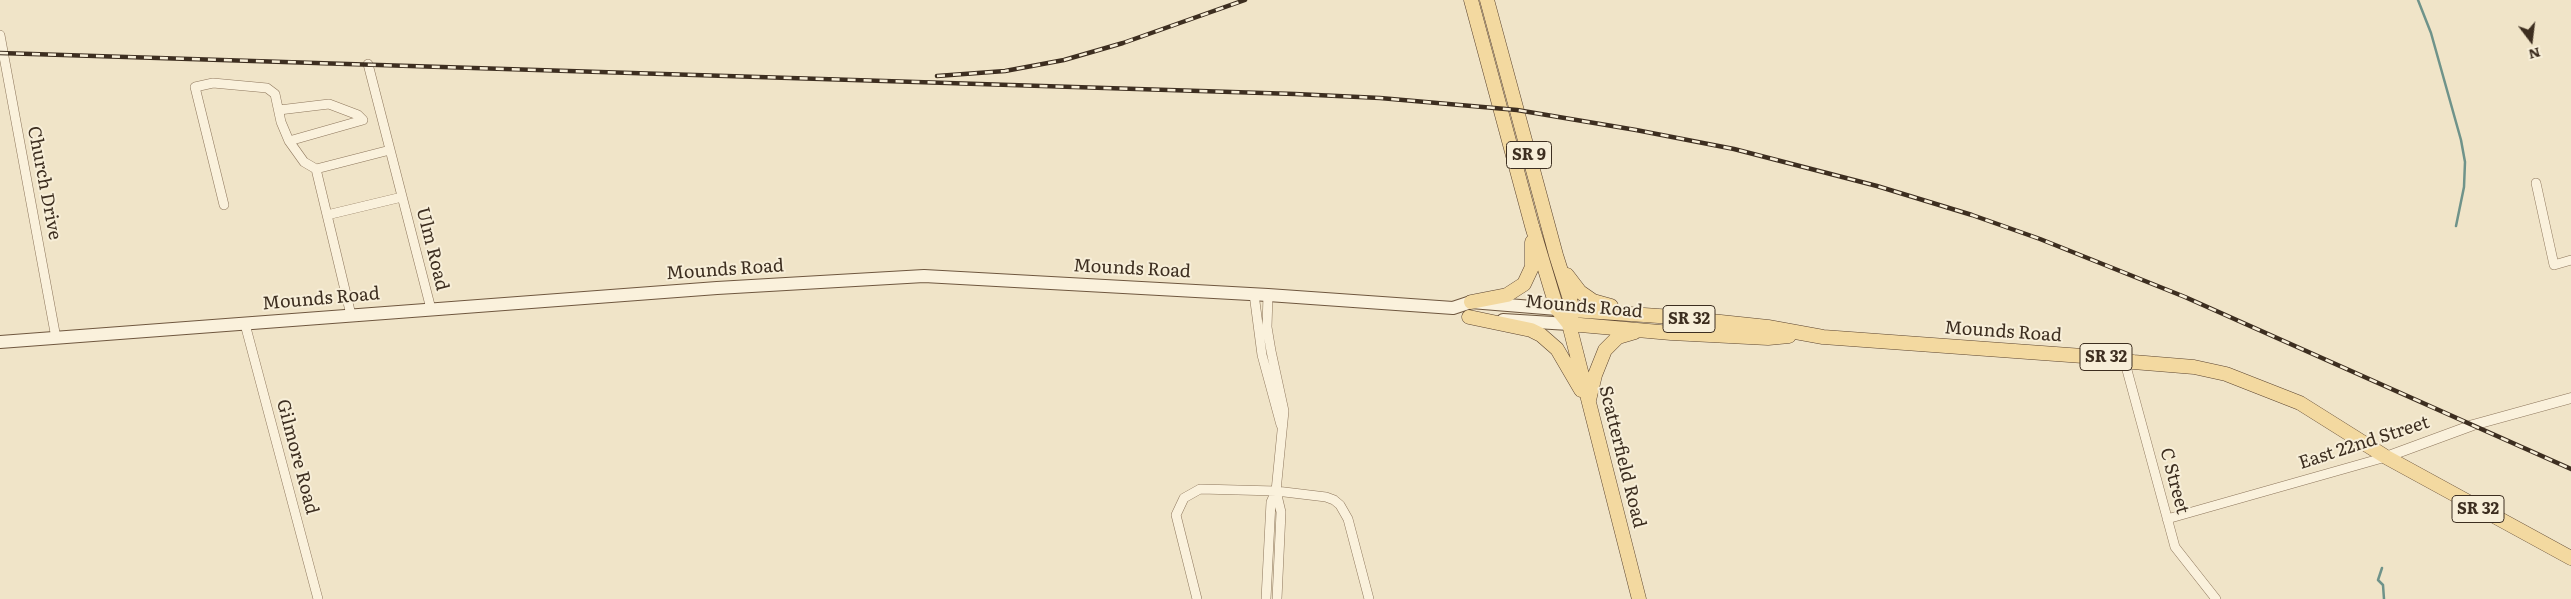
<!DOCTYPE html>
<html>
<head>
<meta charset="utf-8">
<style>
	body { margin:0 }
	#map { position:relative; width:2571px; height:599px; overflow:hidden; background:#f0e4c8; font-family:Literata,serif }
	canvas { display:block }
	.north { position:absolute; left:2506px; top:15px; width:50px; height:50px; -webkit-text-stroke:4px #f7eed8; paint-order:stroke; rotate:165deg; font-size:14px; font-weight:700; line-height:20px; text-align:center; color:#3d2e20 }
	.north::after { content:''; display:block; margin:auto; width:18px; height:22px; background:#3d2e20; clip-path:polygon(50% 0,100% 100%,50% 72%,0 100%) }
</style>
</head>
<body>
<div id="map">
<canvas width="2571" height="599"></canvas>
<div class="north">N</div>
</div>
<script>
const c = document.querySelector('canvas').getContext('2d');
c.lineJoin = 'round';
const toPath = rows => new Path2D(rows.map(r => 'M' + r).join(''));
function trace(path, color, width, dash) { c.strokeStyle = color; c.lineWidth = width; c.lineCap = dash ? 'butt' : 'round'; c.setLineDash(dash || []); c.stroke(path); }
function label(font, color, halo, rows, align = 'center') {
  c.font = font + ' Literata,serif'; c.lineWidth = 4; c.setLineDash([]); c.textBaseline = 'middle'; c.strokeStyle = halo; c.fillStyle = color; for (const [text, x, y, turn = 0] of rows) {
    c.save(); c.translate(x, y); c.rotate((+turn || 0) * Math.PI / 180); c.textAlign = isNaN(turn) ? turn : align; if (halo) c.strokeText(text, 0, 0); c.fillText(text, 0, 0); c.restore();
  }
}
trace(toPath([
	[2418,0,2431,33,2461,140,2465,162,2464,187,2456,226],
	[2382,568,2378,580,2383,585,2384,599]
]), '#6f938a', 2.5);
const minor = toPath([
	[0,35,56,338],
	[368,64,431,309],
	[279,110,329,104,358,115,363,120],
	[289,141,363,120],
	[316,169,390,150],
	[2536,183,2554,265,2571,260],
	[224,205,195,87,213,83,267,88,275,94,281,122,289,141,304,162,316,169,351,315],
	[327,215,402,197],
	[1254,294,1262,355,1281,425],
	[1268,295,1267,327,1271,351,1284,411,1276,491,1281,512,1277,599],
	[245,324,318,599],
	[2124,359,2175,547,2216,599],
	[2167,519,2386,457],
	[1197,599,1176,515,1184,498,1200,489,1276,491,1326,497,1334,500,1340,505,1348,519,1369,599],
	[1266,599,1271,502,1276,491]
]);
const tertiary = toPath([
	[2386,457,2473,425,2571,398]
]);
const secondary = toPath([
	[1503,320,1569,324],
	[0,342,717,288,924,276,1268,295,1453,308,1471,302,1557,309]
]);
const primary = toPath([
	[1471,0,1532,226,1557,309,1569,324,1639,599],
	[1487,0,1556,255,1573,309,1571,317],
	[1567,275,1580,292,1593,301,1611,306],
	[1471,302,1507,295,1524,284,1532,267,1532,242],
	[1557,309,1673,317,1768,327,1823,337,2124,359,2133,362,2194,367,2226,374,2300,403,2386,457,2571,558],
	[1469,317,1531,330,1541,335,1557,349,1581,390],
	[1569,324,1671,333,1768,338,1789,336],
	[1589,400,1595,375,1605,350,1618,337,1635,332]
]);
trace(minor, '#8d765c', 10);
trace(tertiary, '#8d765c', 11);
trace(secondary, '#6f573f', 14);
trace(primary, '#5b4430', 15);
trace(minor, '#faf1dc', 9);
trace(tertiary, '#faf1dc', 10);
trace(secondary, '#faf1dc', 12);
trace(primary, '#f3d9a0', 14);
const rail = toPath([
	[0,53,1295,94,1380,98,1517,110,1636,130,1734,149,1877,186,1972,215,2040,239,2185,297,2571,469],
	[937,76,1005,71,1064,60,1123,43,1245,0]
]);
trace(rail, '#3d2e20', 4.5);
trace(rail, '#f7eed8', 2.5, [8]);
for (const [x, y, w] of [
	[1529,155,45],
	[1689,319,52],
	[2106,357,52],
	[2478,509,52]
]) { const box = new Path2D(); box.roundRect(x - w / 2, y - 13.5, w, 27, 4); c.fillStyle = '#f7eed8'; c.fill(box); trace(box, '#3d2e20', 1); }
label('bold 16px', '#3d2e20', null, [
	["SR 9",1529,155],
	["SR 32",1689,319],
	["SR 32",2106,357],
	["SR 32",2478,509]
]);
label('18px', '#3d2e20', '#f7eed8', [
	["Church Drive",44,183,79],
	["Ulm Road",432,249,76],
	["Mounds Road",1132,269,3],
	["Mounds Road",725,270,-4],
	["Mounds Road",321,299,-5],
	["Mounds Road",1584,307,5],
	["Mounds Road",2003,332,4],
	["East 22nd Street",2364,443,-18],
	["Gilmore Road",297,457,75],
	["Scatterfield Road",1622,457,76],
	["C Street",2174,481,75]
]);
</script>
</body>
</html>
